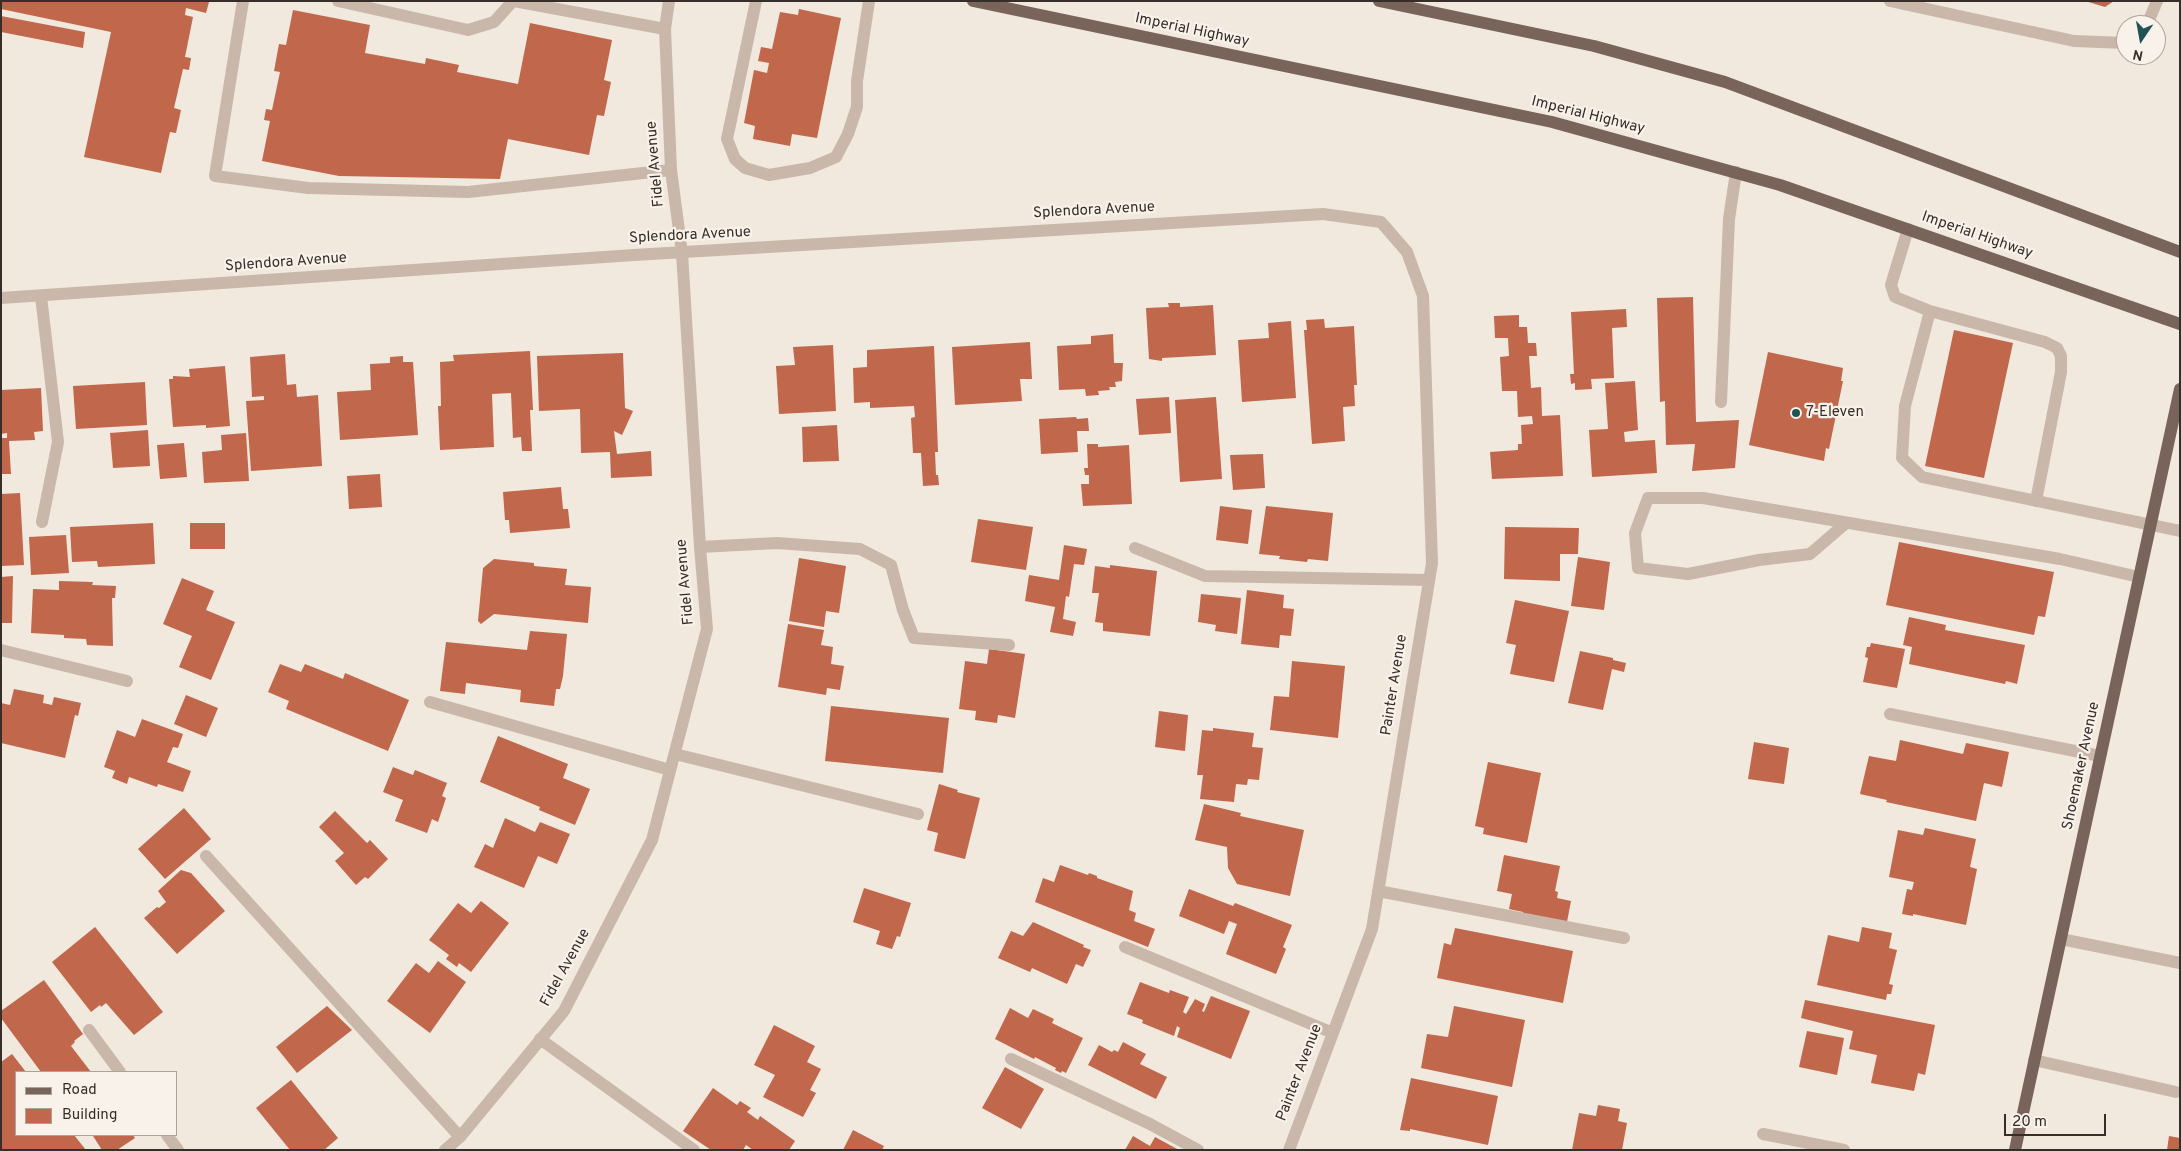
<!DOCTYPE html>
<html>
<head>
<meta charset="utf-8">
<style>
	body { margin:0 }
	#map { position:relative; width:2181px; height:1151px; overflow:hidden; background:#f1e8de; font-family:Overpass,sans-serif }
	canvas { display:block }
	.frame { position:absolute; inset:0; border:2px solid #372d29; pointer-events:none }
	.legend { position:absolute; left:15px; top:1071px; width:162px; height:65px; box-sizing:border-box; background:#f9f2ea; border:1px solid #aba39d; margin:0; padding:6px 9px; list-style:none; font-size:15px; color:#372d29 }
	.legend li { display:flex; align-items:center; gap:10px; height:25px }
	.legend b { width:25px; border:1px solid #aba39d }
	.north { position:absolute; left:2116px; top:15px; width:50px; height:50px; box-sizing:border-box; background:#f9f2ea; border:1px solid #aba39d; border-radius:50%; rotate:192deg; font-size:14px; font-weight:700; line-height:20px; text-align:center; color:#372d29 }
	.north::after { content:''; display:block; margin:auto; width:18px; height:22px; background:#205356; clip-path:polygon(50% 0,100% 100%,50% 72%,0 100%) }
	.scale { position:absolute; left:2004px; top:1114px; width:102px; height:22px; box-sizing:border-box; border:2px solid #372d29; border-top:0; padding-left:6px; font-size:15px; line-height:18px; white-space:nowrap; color:#372d29; -webkit-text-stroke:4px #f9f2ea; paint-order:stroke }
</style>
</head>
<body>
<div id="map">
<canvas width="2181" height="1151"></canvas>
<div class="frame"></div>
<ul class="legend">
<li><b style="height:6px;background:#78645b"></b>Road</li>
<li><b style="height:14px;background:#c0674c"></b>Building</li>
</ul>
<div class="north">N</div>
<div class="scale">20 m</div>
</div>
<script>
const c = document.querySelector('canvas').getContext('2d');
c.lineJoin = 'round';
function fill(path, color) { c.fillStyle = color; c.fill(path, 'evenodd'); }
const toPath = rows => new Path2D(rows.map(r => 'M' + r).join(''));
function trace(path, color, width, dash) { c.strokeStyle = color; c.lineWidth = width; c.lineCap = dash ? 'butt' : 'round'; c.setLineDash(dash || []); c.stroke(path); }
function label(font, color, halo, rows, align = 'center') {
  c.font = font + ' Overpass,sans-serif'; c.lineWidth = 4.5; c.setLineDash([]); c.textBaseline = 'middle'; c.strokeStyle = halo; c.fillStyle = color; for (const [text, x, y, turn = 0] of rows) {
    c.save(); c.translate(x, y); c.rotate((+turn || 0) * Math.PI / 180); c.textAlign = isNaN(turn) ? turn : align; if (halo) c.strokeText(text, 0, 0); c.fillText(text, 0, 0); c.restore();
  }
}
fill(toPath([
	[1,1,209,2,206,13,186,8,185,15,193,17,185,57,191,58,189,70,183,69,174,108,181,110,176,133,170,132,161,173,84,157,111,32,1,9],
	[2085,1,2114,1,2105,7],
	[799,9,841,18,817,138,792,134,790,146,753,139,755,126,744,123,754,70,767,73,769,63,758,61,761,47,772,49,780,12,798,15],
	[293,10,370,25,365,53,425,64,426,58,459,65,457,72,518,84,530,23,612,40,604,80,611,82,604,116,597,115,589,155,508,139,500,179,339,176,262,161,270,121,264,120,266,109,272,110,280,72,274,71,279,44,286,45],
	[1,16,85,32,83,48,1,32],
	[1693,297,1696,422,1739,420,1735,468,1692,471,1695,444,1666,445,1665,401,1660,402,1657,298],
	[1168,303,1180,303,1180,307,1213,305,1216,355,1162,358,1162,361,1149,359,1146,308,1169,307],
	[1626,309,1627,327,1612,328,1614,378,1591,379,1592,389,1575,390,1575,383,1571,384,1570,374,1574,374,1571,312],
	[1519,315,1519,327,1527,327,1528,343,1536,343,1537,356,1529,356,1531,388,1541,387,1542,416,1560,415,1563,476,1492,479,1490,452,1518,450,1518,444,1522,444,1521,425,1533,424,1532,416,1518,417,1517,391,1502,391,1500,357,1509,356,1508,338,1495,338,1494,316],
	[1324,319,1325,328,1354,326,1357,385,1354,385,1355,406,1343,407,1345,441,1312,444,1304,330,1307,330,1306,320],
	[1291,321,1296,398,1242,402,1238,340,1269,338,1268,323],
	[1954,330,2013,343,1984,478,1925,466],
	[1113,334,1114,363,1123,363,1122,381,1115,382,1116,387,1109,387,1110,390,1098,391,1099,395,1086,396,1085,389,1059,390,1057,346,1091,344,1091,336],
	[1030,342,1032,379,1020,379,1022,401,955,405,952,347],
	[833,345,836,411,779,414,776,366,795,365,793,347],
	[934,346,938,452,935,452,936,475,938,475,939,485,923,486,921,453,913,453,911,418,915,417,914,406,870,408,870,402,854,403,853,368,867,367,867,350],
	[530,351,533,410,530,410,532,451,522,451,521,437,513,438,511,393,492,394,494,447,440,450,438,406,441,406,440,362,454,361,453,355],
	[1768,352,1843,368,1841,381,1843,381,1829,449,1826,448,1824,461,1749,445],
	[623,353,625,408,633,411,622,435,614,431,617,454,651,451,652,476,611,478,610,452,581,453,580,409,539,411,537,356],
	[285,354,287,385,296,384,297,397,318,395,322,466,251,471,246,401,264,400,264,396,252,397,250,357],
	[403,356,403,362,413,362,418,435,340,440,337,392,371,390,370,364,390,363,390,357],
	[225,366,230,426,206,428,206,425,173,427,169,379,173,379,173,376,190,377,189,369],
	[1635,381,1638,430,1624,432,1625,442,1655,440,1657,473,1592,477,1589,430,1608,429,1605,383],
	[145,382,147,425,76,429,73,386],
	[41,388,43,431,34,432,35,440,9,441,11,474,1,474,1,438,7,438,7,433,1,434,1,390],
	[1169,397,1171,433,1139,435,1136,399],
	[1216,397,1222,479,1180,482,1175,400],
	[1076,417,1077,419,1088,418,1089,431,1077,431,1078,452,1041,454,1039,419],
	[837,425,839,461,803,462,802,427],
	[148,430,150,466,113,468,110,433],
	[246,433,249,481,204,483,202,452,222,450,221,435],
	[184,443,187,477,160,479,157,445],
	[1087,444,1098,444,1098,447,1129,445,1132,504,1083,506,1081,484,1089,484,1089,475,1085,475,1084,468,1088,468],
	[1263,454,1265,488,1233,490,1230,455],
	[380,474,382,507,349,509,347,476],
	[561,487,563,509,568,509,570,528,510,533,509,520,505,520,503,492],
	[20,493,24,565,1,566,1,494],
	[1220,506,1252,510,1248,544,1216,540],
	[1266,506,1333,513,1328,561,1308,559,1307,562,1279,559,1280,556,1259,554],
	[978,519,1033,527,1026,570,971,562],
	[153,523,155,564,98,567,97,561,72,562,70,527],
	[190,523,225,523,225,549,190,549],
	[1505,527,1579,528,1578,554,1560,554,1560,581,1504,579],
	[66,535,69,573,31,575,29,537],
	[1899,542,2054,572,2045,617,2038,616,2034,635,1886,605],
	[1064,545,1087,549,1084,565,1074,564,1069,597,1066,596,1063,619,1076,622,1073,636,1050,632,1055,607,1025,601,1029,575,1059,580],
	[1578,557,1610,562,1604,610,1571,606],
	[799,558,846,566,839,613,826,611,824,627,789,621],
	[494,559,534,563,534,566,567,569,565,585,591,587,588,623,494,614,481,624,478,621,483,568],
	[1110,565,1157,571,1150,636,1103,631,1103,623,1095,622,1099,593,1092,593,1095,566,1110,568],
	[13,576,12,623,1,623,1,577],
	[182,578,214,591,206,610,235,622,211,680,179,667,192,636,163,624],
	[59,581,93,582,92,585,116,586,115,598,112,598,113,646,87,645,86,639,64,638,64,635,31,633,33,589,59,590],
	[1247,590,1284,595,1283,608,1294,609,1291,636,1280,635,1279,648,1241,644],
	[1201,594,1241,598,1237,634,1215,631,1216,625,1198,622],
	[1515,600,1569,611,1554,682,1510,674,1516,645,1506,643],
	[1909,617,1946,625,1945,630,2025,645,2017,684,2006,681,2005,684,1909,664,1912,647,1903,645],
	[788,624,824,630,821,645,833,647,831,664,844,666,840,690,827,688,826,695,778,687],
	[530,631,567,634,563,676,560,689,556,689,554,706,520,702,521,690,466,683,465,694,440,691,446,642,527,650],
	[1871,643,1905,649,1897,688,1863,682,1868,658,1865,657,1867,647,1870,647],
	[989,649,1025,654,1015,718,998,715,997,723,975,720,976,711,959,709,965,661,987,664],
	[1580,651,1613,658,1613,660,1626,663,1624,672,1612,669,1603,710,1568,703],
	[1292,661,1345,666,1338,738,1270,730,1274,696,1289,697],
	[280,664,301,672,305,664,343,679,345,673,409,700,388,751,286,709,289,701,268,692],
	[14,689,44,695,43,703,52,705,54,697,81,703,78,716,75,715,65,758,1,743,1,703,10,705],
	[186,695,218,708,206,737,174,724],
	[831,706,949,718,943,773,825,761],
	[1159,711,1188,715,1185,751,1155,747],
	[142,719,183,734,178,748,173,747,167,762,191,771,183,792,158,784,157,787,129,777,127,784,112,778,115,771,104,767,117,730,135,737],
	[1213,728,1254,733,1252,747,1263,748,1259,780,1248,779,1247,785,1236,784,1234,802,1200,799,1203,775,1197,775,1202,730,1213,731],
	[498,736,568,764,563,778,590,789,575,825,539,810,540,807,480,782],
	[1900,740,1963,754,1966,743,2009,752,2002,787,1984,783,1976,821,1886,802,1887,800,1860,794,1869,756,1896,761],
	[1754,742,1789,748,1784,784,1748,779],
	[1488,762,1541,773,1527,843,1483,834,1484,828,1475,826],
	[393,767,413,775,415,770,447,783,442,796,446,798,438,822,432,819,427,833,395,821,403,800,383,792],
	[939,784,958,790,957,792,980,798,965,859,934,851,938,833,927,830],
	[1204,804,1241,813,1240,816,1304,830,1290,896,1237,884,1228,868,1227,847,1195,840],
	[184,808,211,839,165,879,138,849],
	[335,811,367,843,370,840,388,859,368,879,365,877,356,885,335,861,344,853,319,827],
	[505,818,535,832,540,822,570,834,557,864,538,856,524,888,474,867,485,844,493,848],
	[1925,828,1976,839,1970,867,1977,869,1966,925,1913,914,1913,916,1902,914,1907,889,1912,890,1914,882,1889,877,1898,830,1923,835],
	[1504,855,1560,866,1555,891,1558,892,1557,898,1571,901,1567,922,1522,915,1523,912,1509,909,1512,894,1497,891],
	[1060,865,1088,875,1089,873,1097,876,1097,878,1133,891,1129,910,1136,913,1134,921,1155,929,1148,947,1035,902,1043,878,1054,882],
	[181,870,191,873,225,911,177,954,144,918,157,907,159,908,166,902,158,891],
	[864,888,911,903,900,937,897,936,892,949,876,944,880,931,853,922],
	[1189,889,1233,906,1235,903,1292,925,1283,947,1286,949,1276,974,1226,954,1237,924,1229,921,1224,934,1179,916],
	[481,901,509,923,471,972,459,963,457,967,446,959,449,955,429,940,458,903,471,913],
	[1033,922,1084,945,1083,947,1091,950,1083,967,1076,964,1067,984,1032,968,1030,972,998,958,1011,931,1023,936],
	[95,927,163,1012,134,1035,106,1003,101,1007,100,1005,91,1012,52,962],
	[1862,927,1892,933,1889,948,1897,950,1889,984,1893,985,1891,994,1887,994,1886,1000,1817,985,1828,935,1859,942],
	[1455,928,1573,951,1563,1003,1437,978,1444,943,1451,945],
	[438,961,466,982,430,1033,387,1001,416,963,429,973],
	[44,980,83,1034,74,1041,75,1042,71,1046,91,1072,41,1072,1,1018,1,1011],
	[1140,982,1169,993,1170,990,1189,997,1183,1012,1186,1014,1195,999,1205,1004,1202,1011,1204,1012,1211,996,1250,1011,1231,1059,1177,1037,1180,1028,1177,1026,1174,1036,1142,1023,1143,1020,1127,1014],
	[1805,1000,1935,1025,1925,1075,1918,1073,1914,1091,1871,1083,1877,1055,1849,1049,1853,1031,1801,1018],
	[327,1006,352,1030,297,1073,276,1047],
	[1454,1006,1525,1020,1512,1087,1421,1068,1427,1034,1448,1037],
	[1010,1008,1028,1018,1033,1009,1054,1019,1052,1023,1083,1038,1066,1073,1062,1071,1061,1073,1055,1070,1056,1068,1035,1057,1034,1059,995,1039],
	[774,1025,815,1046,807,1062,821,1069,810,1090,816,1093,803,1117,763,1097,775,1075,754,1065],
	[1807,1031,1844,1038,1837,1075,1799,1067],
	[1123,1042,1146,1054,1140,1064,1167,1077,1156,1099,1088,1065,1099,1045,1112,1052,1114,1050,1118,1052],
	[12,1054,26,1072,16,1072,16,1135,74,1135,86,1150,1,1150,1,1062],
	[1005,1067,1044,1089,1021,1129,982,1108],
	[1411,1078,1498,1096,1488,1145,1410,1129,1410,1131,1400,1130],
	[291,1080,338,1138,324,1150,290,1150,256,1108],
	[713,1088,737,1105,740,1101,751,1108,747,1112,758,1120,760,1116,795,1141,789,1150,753,1150,746,1145,743,1150,711,1150,683,1131],
	[1598,1105,1620,1109,1618,1121,1627,1123,1622,1150,1572,1150,1579,1113,1596,1116],
	[853,1130,884,1146,882,1150,843,1150],
	[96,1135,133,1135,135,1138,117,1150,102,1150,93,1136],
	[1133,1136,1150,1146,1155,1137,1179,1150,1125,1150],
	[2169,1136,2180,1138,2180,1150,2167,1150]
]), '#c0674c');
trace(toPath([
	[243,1,215,176,308,188,468,192,671,170],
	[338,1,468,30,494,22,513,1],
	[514,1,665,29],
	[756,1,727,139,735,159,745,168,769,175,810,168,836,157,848,134,857,107,857,81,869,1],
	[1890,1,2074,41,2126,43],
	[2147,25,2157,1],
	[1908,229,1891,285,1895,297,1930,311,1905,406,1902,458,1922,477,2180,531],
	[41,296,58,442,42,522],
	[1,298,634,255,1323,214,1381,222,1407,252,1423,296,1432,563,1372,929,1289,1150],
	[1930,311,2045,342,2057,348,2061,356,2061,372,2036,501],
	[1721,402,1729,219,1736,172],
	[1846,523,1810,554,1759,560,1688,574,1638,568,1635,533,1648,498,1703,498,2060,559,2139,577],
	[700,547,777,543,860,549,891,565,903,610,914,638,1009,645],
	[1135,548,1205,576,1429,580],
	[1,650,127,681],
	[430,702,670,770],
	[1890,714,2100,756],
	[675,754,918,814],
	[206,856,460,1137],
	[1378,891,1624,938],
	[2061,939,2180,963],
	[1125,947,1333,1033],
	[89,1030,120,1072],
	[540,1039,694,1150],
	[1011,1059,1150,1124,1198,1150],
	[2034,1060,2176,1092],
	[1763,1134,1844,1150],
	[167,1135,178,1150],
	[445,1150,460,1137,564,1011,652,840,707,629,700,547,682,253,671,170,665,29,669,1]
]), '#c9b8aa', 12);
trace(toPath([
	[973,1,1552,122,1780,185,2180,324],
	[1379,1,1594,46,1725,82,2180,252],
	[2015,1150,2180,389]
]), '#78645b', 12);
for (const [x, y, r, color] of [
	[1796,413,5,"#205356"]
]) { const dot = new Path2D(); dot.arc(x, y, r, 0, 2 * Math.PI); c.fillStyle = color; c.fill(dot); trace(dot, '#f9f2ea', 2); }
label('15px', '#372d29', '#f9f2ea', [
	["Imperial Highway",1192,31,12],
	["Imperial Highway",1588,116,14],
	["Fidel Avenue",656,164,-95],
	["Splendora Avenue",1094,211,-3],
	["Splendora Avenue",690,236,-3],
	["Imperial Highway",1977,236,19],
	["Splendora Avenue",286,263,-4],
	["Fidel Avenue",686,582,-95],
	["Painter Avenue",1395,685,-81],
	["Shoemaker Avenue",2082,766,-78],
	["Fidel Avenue",566,968,-61],
	["Painter Avenue",1300,1073,-69]
]);
label('15px', '#372d29', '#f9f2ea', [
	["7-Eleven",1806,413]
], 'left');
</script>
</body>
</html>
